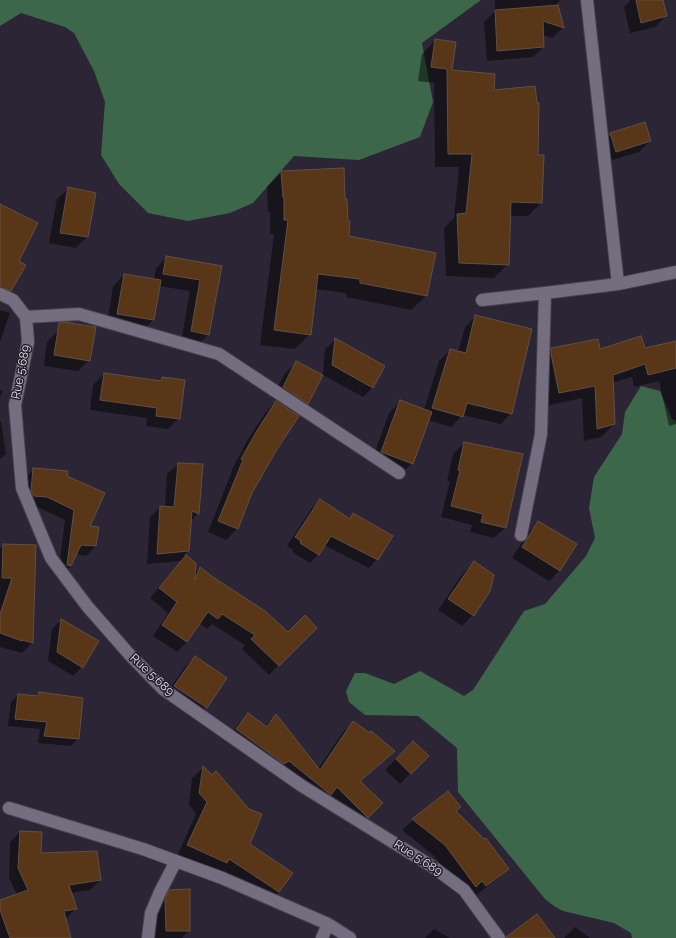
<!DOCTYPE html>
<html>
<head>
<meta charset="utf-8">
<style>
	body { margin:0 }
	canvas { display:block; background:#2c2535 }
</style>
</head>
<body>
<canvas width="676" height="938"></canvas>
<script>
const c = document.querySelector('canvas').getContext('2d');
c.lineJoin = 'round';
function fill(path, color) { c.fillStyle = color; c.fill(path, 'evenodd'); }
const toPath = rows => new Path2D(rows.map(r => 'M' + r).join(''));
function trace(path, color, width, dash) { c.strokeStyle = color; c.lineWidth = width; c.lineCap = dash ? 'butt' : 'round'; c.setLineDash(dash || []); c.stroke(path); }
function label(font, color, halo, rows, align = 'center') {
  c.font = font + ' Raleway,sans-serif'; c.lineWidth = 3; c.setLineDash([]); c.textBaseline = 'middle'; c.strokeStyle = halo; c.fillStyle = color; for (const [text, x, y, turn = 0] of rows) {
    c.save(); c.translate(x, y); c.rotate((+turn || 0) * Math.PI / 180); c.textAlign = isNaN(turn) ? turn : align; if (halo) c.strokeText(text, 0, 0); c.fillText(text, 0, 0); c.restore();
  }
}
fill(toPath([
	[0,0,481,0,422,43,433,102,420,137,359,160,294,156,253,203,230,213,188,221,148,213,119,184,101,155,105,102,94,71,74,33,65,27,21,13,0,26],
	[641,386,660,391,672,419,676,421,676,938,632,938,631,933,614,923,563,911,554,906,545,899,458,792,457,748,418,716,365,715,349,702,346,691,355,673,365,673,394,684,420,671,464,696,473,690,524,611,545,604,586,556,595,538,589,508,594,477,622,434,625,412]
]), '#3c674b');
fill(toPath([
	[495,0,560,0,557,4,563,28,552,38,543,35,543,47,533,57,487,61,484,22,495,11],
	[631,0,662,0,666,16,655,27,630,33,624,7],
	[436,40,451,71,493,91,537,156,541,203,528,216,510,216,508,264,494,278,446,276,444,228,454,218,459,167,435,167,434,83,418,81,422,54],
	[611,134,650,141,639,152,605,162,600,145],
	[282,172,344,200,348,236,426,296,411,310,346,297,346,293,315,289,310,334,295,349,260,345,274,234,270,234,270,212,268,212,267,187],
	[68,189,95,194,87,237,76,248,49,243,57,199],
	[167,257,221,267,209,334,198,345,181,342,190,291,159,286,153,320,142,331,107,325,113,286,124,275,154,280,156,268],
	[0,310,10,313,0,342],
	[476,316,511,413,501,424,463,415,451,427,428,420,412,463,401,474,371,463,389,413,400,402,424,410,439,361,450,350,458,352,465,327],
	[84,324,95,327,89,360,78,371,44,366,47,342,58,331,73,335],
	[335,340,373,387,363,397,323,375,325,349],
	[676,342,676,424,669,426,659,381,634,387,632,377,612,383,614,424,601,437,584,441,582,398,545,406,538,363,551,349,644,349],
	[296,363,307,403,296,415,251,493,237,529,226,540,208,532,232,471,231,471,247,441,265,413,277,401,272,398,285,373],
	[104,374,158,382,162,378,179,418,168,429,146,426,147,418,90,410,93,385],
	[0,390,3,391,0,397],
	[0,421,1,421,6,454,0,459],
	[464,443,505,528,494,538,470,532,472,525,441,517,450,481,447,481,453,454],
	[178,464,202,465,198,513,190,522,188,551,184,555,195,563,194,574,200,568,288,634,316,628,269,675,242,649,245,645,212,624,207,629,199,623,187,642,177,652,153,636,168,613,150,598,181,561,147,564,150,517,161,507,165,507,167,474],
	[34,469,66,477,96,546,86,556,76,554,71,566,61,576,58,575,65,520,37,507,24,506,24,479],
	[320,500,349,519,353,515,377,559,369,568,324,545,318,555,310,563,292,552,293,550,287,546,311,509],
	[539,522,560,570,549,581,512,558,528,533],
	[3,545,35,546,32,643,22,653,0,647,0,549],
	[474,562,473,615,462,626,438,610,463,573],
	[61,620,98,642,82,667,73,676,48,661,52,629],
	[195,657,226,679,206,707,195,718,164,697,184,668],
	[39,693,78,739,71,746,38,743,40,729,8,726,11,702,18,695,35,697],
	[248,714,265,727,276,715,318,769,343,732,353,723,379,764,359,782,381,803,358,827,227,739,239,723],
	[413,742,428,756,400,784,385,770],
	[203,768,279,892,268,903,219,870,216,873,177,856,196,814,189,804,192,778],
	[448,792,455,811,507,869,497,879,475,896,465,897,434,856,402,830,413,820],
	[20,832,40,854,100,880,90,890,70,893,75,909,66,919,69,938,0,938,0,901,17,895,9,878,10,842],
	[170,891,189,930,182,938,155,938,155,910,159,902],
	[575,927,590,938,564,938],
	[434,929,450,938,425,938]
]), '#0007');
const building = toPath([
	[636,0,663,0,667,16,641,23,636,0],
	[558,5,564,28,543,21,544,47,497,51,495,10,558,5],
	[435,39,456,42,452,70,495,74,494,90,535,86,537,103,539,103,538,155,544,155,542,203,511,202,509,265,459,263,457,214,466,213,472,154,448,154,447,69,431,67,435,39],
	[645,122,651,141,616,152,610,133,645,122],
	[344,168,345,199,347,199,348,221,350,221,349,236,436,253,427,296,360,283,360,279,318,274,311,335,274,330,288,220,284,220,284,198,283,198,281,171,344,168],
	[68,187,96,193,88,237,60,233,68,187],
	[0,204,38,223,19,261,26,265,11,291,0,287,0,204],
	[166,256,222,266,209,335,191,331,200,280,163,274,166,256],
	[124,274,161,280,154,320,117,314,124,274],
	[475,315,532,329,512,414,467,403,463,417,432,408,450,349,466,353,475,315],
	[64,322,96,327,90,361,54,355,59,323,64,322],
	[641,336,645,348,676,341,676,368,648,375,645,364,613,375,615,424,597,429,595,386,559,393,551,354,551,348,598,339,600,349,641,336],
	[335,338,385,366,373,388,332,365,335,338],
	[296,361,323,375,308,404,283,387,296,361],
	[104,373,161,381,162,377,185,380,180,419,156,416,157,408,100,400,104,373],
	[400,400,432,412,413,464,381,452,400,400],
	[276,401,299,416,276,451,252,493,238,529,218,521,243,460,241,459,258,429,276,401],
	[464,442,523,454,506,528,481,522,483,514,451,506,460,471,458,470,464,442],
	[178,463,203,464,199,514,192,511,189,551,157,554,160,506,174,507,178,463],
	[33,468,68,471,67,476,105,493,90,526,99,527,96,546,81,545,71,566,67,565,74,510,47,497,34,496,31,491,33,468],
	[320,499,350,519,353,513,393,536,378,560,331,536,319,555,300,543,301,541,295,537,320,499],
	[538,521,577,544,560,571,522,547,538,521],
	[3,544,36,545,33,643,22,640,22,641,0,633,0,614,12,578,2,578,3,544],
	[186,555,196,563,195,580,200,567,213,577,265,611,288,632,305,615,317,628,279,666,251,639,255,635,222,614,218,619,208,612,187,642,162,625,177,602,159,588,186,555],
	[474,561,494,575,490,591,474,616,448,599,474,561],
	[61,619,99,641,83,668,57,652,61,619],
	[195,656,227,678,207,708,174,686,195,656],
	[39,692,83,698,79,739,44,736,47,722,15,719,18,694,38,696,39,692],
	[248,713,267,727,276,714,320,770,353,721,370,733,371,731,395,751,360,781,383,803,368,818,337,787,331,795,289,761,284,764,236,729,248,713],
	[413,741,429,756,411,774,396,759,413,741],
	[203,766,212,775,216,771,249,809,262,814,250,844,293,873,279,892,229,859,227,863,187,845,207,802,199,793,203,766],
	[448,791,461,807,456,811,484,839,486,838,509,869,486,886,482,881,476,887,445,845,412,819,448,791],
	[20,831,42,832,41,853,97,851,101,880,69,885,77,909,64,911,71,938,10,938,0,910,0,900,28,890,18,868,20,831],
	[190,889,190,931,166,931,165,899,169,890,190,889],
	[537,914,555,938,506,938,506,937,537,914]
]);
fill(building, '#583617');
trace(building, '#605043', 1);
const minor = toPath([
	[587,0,618,284],
	[0,294,13,300,26,317,28,342,15,405,22,488,51,558,87,606,129,654,163,689,302,786,433,867,464,890,499,938],
	[482,300,545,293,618,284,676,272],
	[26,317,79,314,219,354,399,473],
	[521,535,541,434,545,293],
	[9,808,143,849,222,878,328,924,350,938],
	[148,938,151,913,160,892,176,861],
	[322,938,328,924]
]);
trace(minor, '#47414e', 14);
trace(minor, '#756e80', 12);
label('12px', '#e7e3ed', '#221c2b', [
	["Rue 5.689",21,372,-79],
	["Rue 5.689",152,675,43],
	["Rue 5.689",418,858,33]
]);
</script>
</body>
</html>
